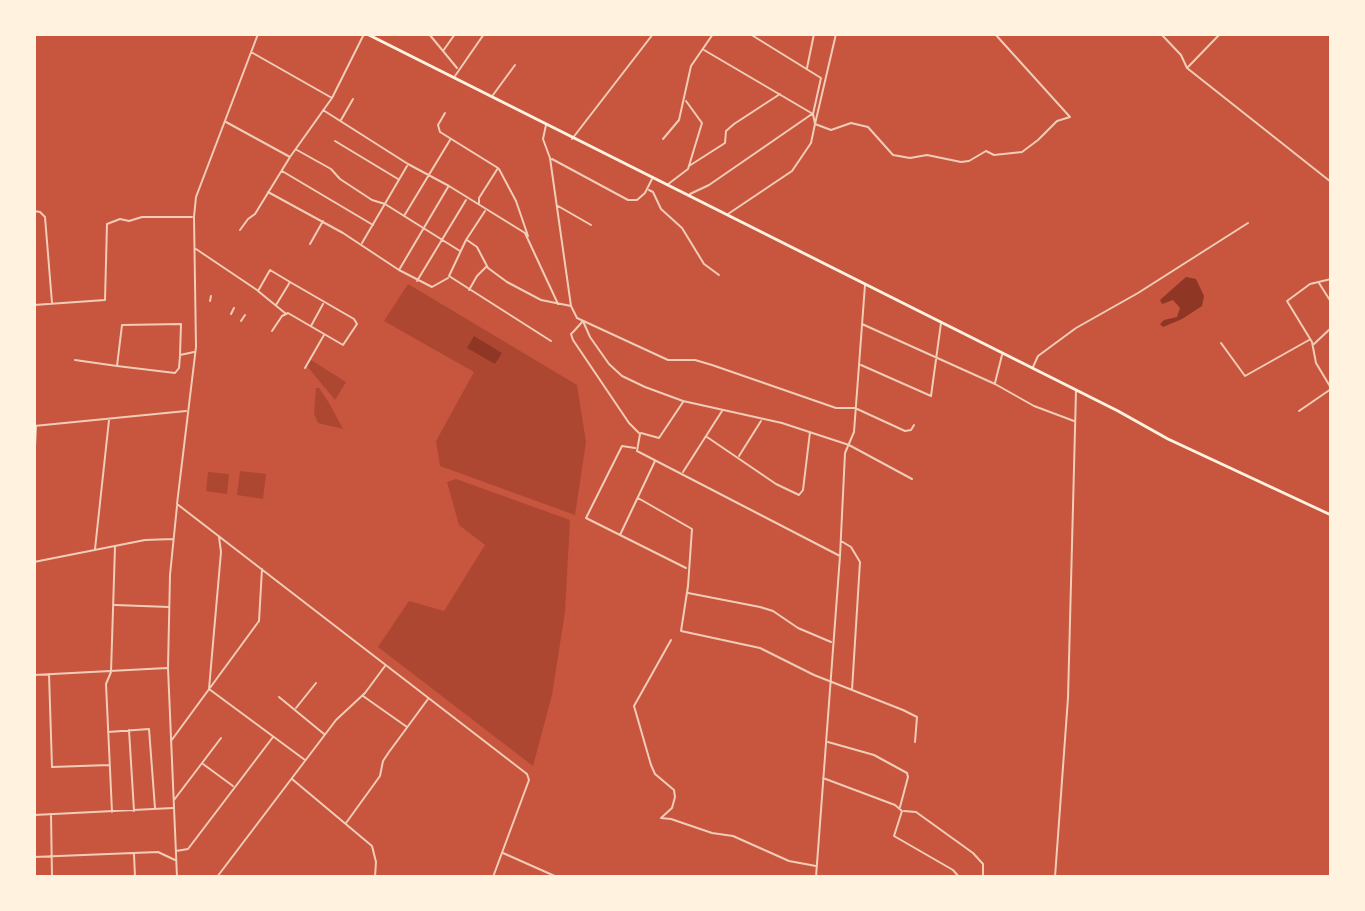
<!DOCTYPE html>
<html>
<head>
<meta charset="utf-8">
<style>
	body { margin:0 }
	#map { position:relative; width:1365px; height:911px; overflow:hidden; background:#c8553d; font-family:Signika,sans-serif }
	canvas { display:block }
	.frame { position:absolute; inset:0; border:36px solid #fff3e0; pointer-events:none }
</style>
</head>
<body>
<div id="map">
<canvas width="1365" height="911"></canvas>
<div class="frame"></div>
</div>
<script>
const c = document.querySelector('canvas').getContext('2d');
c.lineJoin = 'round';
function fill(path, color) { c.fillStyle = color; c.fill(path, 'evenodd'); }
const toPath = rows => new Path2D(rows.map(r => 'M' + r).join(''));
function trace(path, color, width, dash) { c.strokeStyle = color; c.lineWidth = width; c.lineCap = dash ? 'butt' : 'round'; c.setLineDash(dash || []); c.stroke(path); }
fill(toPath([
	[408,284,577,385,586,442,575,515,440,466,436,441,474,372,384,321],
	[311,360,346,382,335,400,307,366],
	[316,388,319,388,329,403,343,429,318,423,314,414],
	[240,471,266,474,263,499,237,495],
	[208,472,229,474,227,494,206,491],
	[456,479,570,520,565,612,552,695,533,766,378,647,409,601,444,611,485,545,459,525,447,482]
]), '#ae4732');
fill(toPath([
	[1186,277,1196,279,1204,296,1202,306,1182,319,1163,327,1160,324,1164,320,1177,317,1180,308,1173,300,1162,304,1160,300],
	[474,336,502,353,495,364,467,348]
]), '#8f3625');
trace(toPath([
	[258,34,196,197,194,217,196,347,177,504,527,774,529,780,493,877],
	[429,34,457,68],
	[836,34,815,124,831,130,851,123,868,127,893,155,910,158,927,155,961,162,969,161,986,151,994,155,1022,152,1038,140,1057,121,1070,117,995,34],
	[1161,34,1181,55,1187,68,1331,182],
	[704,50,813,114],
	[443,51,455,34],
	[251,52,332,98],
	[1188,67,1220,34],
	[807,68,814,34],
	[455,76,484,34],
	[493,95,515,65],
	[323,110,408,164,449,186,525,233,558,304],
	[445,113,438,125,440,132,498,168,479,198,479,203],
	[341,120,353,99],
	[226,122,290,157],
	[546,125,543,139,550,158,571,306,577,318,668,360,695,360,712,365,836,408,855,408,905,431,911,430,914,425],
	[572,139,653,34],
	[663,139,679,120,691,66,713,34],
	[335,141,398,179],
	[297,150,331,169,340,179,372,200,385,204,460,251],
	[552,159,628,200,637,200,645,193,652,179],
	[689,166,725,143,726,131,734,124,780,94],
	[499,169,516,201,528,236],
	[282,171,373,225],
	[667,185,688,169,702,123,686,101],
	[649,190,653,192,661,209,682,228,704,264,719,275],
	[268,192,343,233,399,270,448,187],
	[690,194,709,185,812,114],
	[558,206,591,225],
	[34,211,40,212,45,217,52,303],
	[485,211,466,240,449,276,551,341],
	[728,214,792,171,811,143,815,124,813,114,821,78,750,34],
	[404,216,450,140],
	[240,230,248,219,255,214,290,157,332,98,364,34],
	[467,240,477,247,488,268,507,282,541,300,571,306],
	[362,243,407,166],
	[310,244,323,221],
	[196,249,257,290],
	[399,270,432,287,448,278],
	[1331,279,1310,284,1287,301,1312,342,1316,363,1331,388],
	[417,281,466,200],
	[1319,283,1331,302],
	[469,290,477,276,487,266],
	[210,301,211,296],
	[34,305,105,300,107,224,120,219,129,221,142,217,192,217],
	[276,305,290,282,270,270,258,291,285,313],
	[231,314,234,308],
	[241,321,245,315],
	[862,324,995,384,1034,406,1074,421],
	[311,326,323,304],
	[272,331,282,316,288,313,343,345,357,324,354,319,290,282],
	[1221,343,1245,376,1309,340],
	[1314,344,1331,328],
	[75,360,117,366,122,325,181,324,180,355,194,352],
	[861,365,931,396,941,323],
	[117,366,175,373,179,368,180,356],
	[1033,367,1038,356,1076,328,1138,293,1248,223],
	[305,368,324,335],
	[995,383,1002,355],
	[1299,411,1331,389],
	[34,426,186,411],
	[641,433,659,438,683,402],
	[707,437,776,484,799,495,803,490,810,432],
	[635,448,622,446,586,518,686,568],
	[739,456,761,421],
	[34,466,36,427],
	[683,472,722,411],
	[638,498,692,529,688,586,681,631,760,648,814,675,903,710,917,717,915,742],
	[177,506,170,575,168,668,177,877],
	[620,535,655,461],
	[219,537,221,552,209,689,305,760],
	[841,541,851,547,860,562,852,690],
	[95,549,109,420],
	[840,556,637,451,640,434,629,423,573,340,571,334,574,331,583,321,590,337,609,364,622,376,645,387,683,401,782,423,849,445,912,479],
	[34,562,145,540,173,539],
	[688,593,760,607,773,611,798,628,831,642],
	[115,605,169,607],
	[671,640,634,706,651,765,655,774,674,790,675,797,672,808,661,818,671,819,712,833,733,836,789,861,816,866],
	[49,674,52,767,109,765],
	[34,675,167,668],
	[363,696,407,727],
	[279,697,324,734],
	[296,708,316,683],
	[129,730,134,811],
	[108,732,149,729,155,808],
	[171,741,259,621,262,569],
	[828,742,874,755,907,773,908,777,900,807],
	[203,764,233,786],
	[823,778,895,805,902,811,894,836,953,870,959,877],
	[292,779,372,846,376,862,375,877],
	[174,800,221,738],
	[904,811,916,812,973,853,983,864,983,877],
	[112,812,106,684,111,672,115,547],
	[51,814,52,877],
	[34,815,173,808],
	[346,823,380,776,383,761,389,752,428,699],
	[176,851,188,849,273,737],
	[503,853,557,877],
	[134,854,135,877],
	[34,857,158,852,175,860],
	[217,877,336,720,365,693,385,666],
	[816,877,840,556,845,453,854,432,865,285]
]), '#f1ccb7', 2);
trace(toPath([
	[1055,877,1068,698,1076,391]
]), '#f1ccb7', 2);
trace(toPath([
	[367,34,1118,411,1168,439,1331,515]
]), '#fff3e0', 3);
</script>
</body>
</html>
